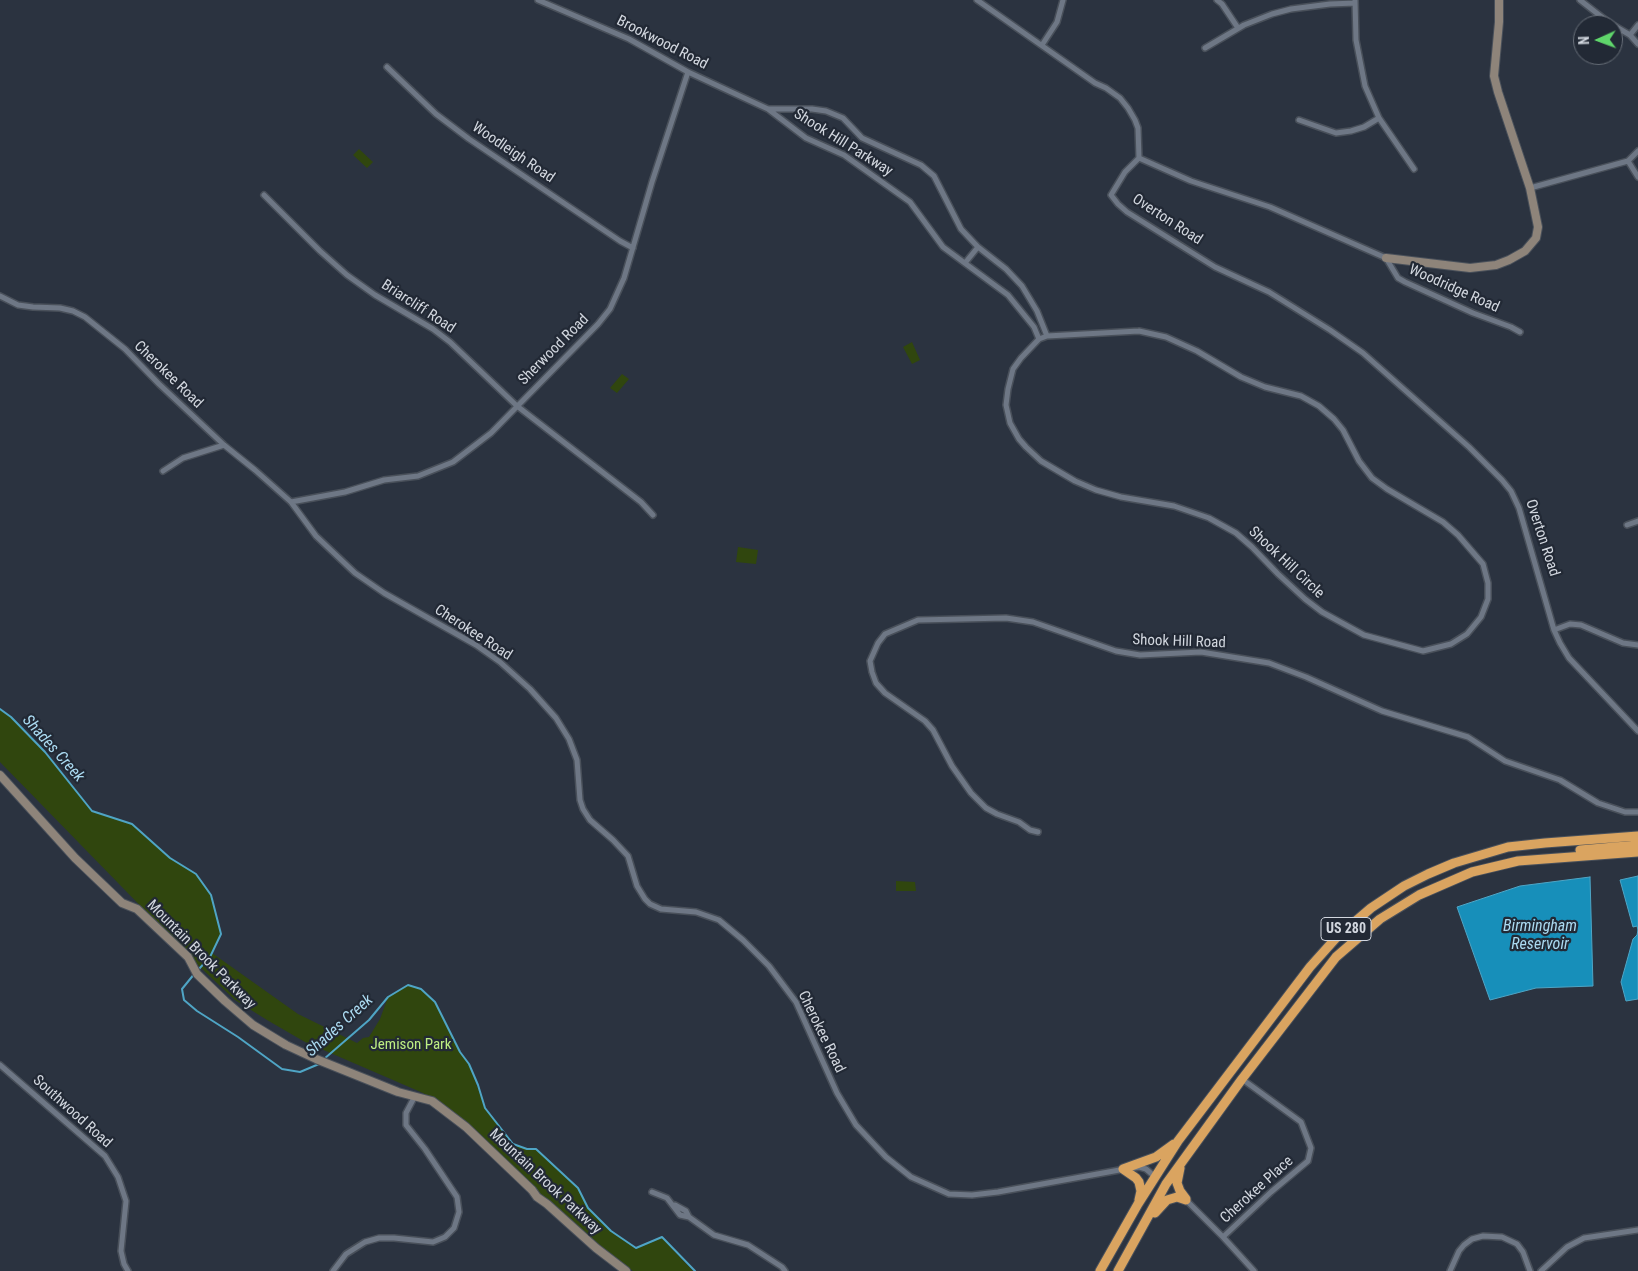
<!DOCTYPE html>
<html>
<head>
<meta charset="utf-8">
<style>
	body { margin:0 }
	#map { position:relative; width:1638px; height:1271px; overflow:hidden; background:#2b3340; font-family:"Roboto Condensed",sans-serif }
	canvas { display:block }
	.north { position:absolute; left:1573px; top:15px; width:50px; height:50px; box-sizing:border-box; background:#222935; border:1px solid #686f79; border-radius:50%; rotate:268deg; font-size:14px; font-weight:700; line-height:20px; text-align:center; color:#d2d7df }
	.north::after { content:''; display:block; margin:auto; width:18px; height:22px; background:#5fd56b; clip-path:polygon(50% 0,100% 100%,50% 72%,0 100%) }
</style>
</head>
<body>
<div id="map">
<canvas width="1638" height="1271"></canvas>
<div class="north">N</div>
</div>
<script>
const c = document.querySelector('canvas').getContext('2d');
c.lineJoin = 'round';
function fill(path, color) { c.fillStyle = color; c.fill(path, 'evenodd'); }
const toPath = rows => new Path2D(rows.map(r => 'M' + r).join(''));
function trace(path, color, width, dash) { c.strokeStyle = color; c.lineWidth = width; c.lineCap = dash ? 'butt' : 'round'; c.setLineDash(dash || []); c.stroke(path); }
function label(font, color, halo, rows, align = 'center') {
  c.font = font + ' "Roboto Condensed",sans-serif'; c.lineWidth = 4.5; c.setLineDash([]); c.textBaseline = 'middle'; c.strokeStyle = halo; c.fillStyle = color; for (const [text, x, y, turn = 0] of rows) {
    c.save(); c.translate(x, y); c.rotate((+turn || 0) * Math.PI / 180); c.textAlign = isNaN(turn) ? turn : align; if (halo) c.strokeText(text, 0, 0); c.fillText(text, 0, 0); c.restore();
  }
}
fill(toPath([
	[359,149,373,162,367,168,353,155],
	[912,342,920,360,912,364,903,347],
	[622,374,629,379,617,393,610,388],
	[738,547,758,550,756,564,736,562],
	[0,709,11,717,45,752,92,811,132,824,170,858,196,874,211,895,221,934,212,953,298,1014,357,1043,363,1038,369,1037,380,1019,388,997,408,985,421,989,435,1002,460,1052,469,1064,485,1108,513,1144,527,1149,536,1149,578,1188,588,1209,610,1231,636,1249,662,1238,693,1271,633,1271,595,1243,539,1193,467,1125,423,1093,305,1042,267,1020,235,1000,200,967,0,762],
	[896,881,915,882,916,891,896,891]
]), '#30460e');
const water = toPath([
	[1638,876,1638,999,1626,1001,1621,982,1633,939,1637,935,1638,930,1637,926,1633,927,1620,880,1638,876],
	[1590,877,1593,986,1536,988,1490,1000,1457,907,1520,886,1590,877]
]);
fill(water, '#178fba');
trace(water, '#4fa5c5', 1);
trace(toPath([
	[0,709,11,717,45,752,92,811,132,824,170,858,196,874,211,895,221,934,210,957,198,970],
	[195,973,182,989,184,1000,197,1011,238,1037,282,1069,300,1072,319,1064],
	[324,1059,369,1020,388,997,408,985,421,989,435,1002,460,1052,469,1064,478,1085,485,1108,513,1144,527,1149,536,1149,578,1188,588,1208,611,1231,636,1248,662,1237,695,1271]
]), '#4fa5c5', 2);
const street = toPath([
	[538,0,629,39,688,72,768,109,806,138,844,155,910,202,943,247,1008,295,1034,327,1039,339],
	[977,0,1095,83,1106,88,1120,98,1128,108,1135,120,1138,128,1139,158],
	[1217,0,1222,4,1238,28],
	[1355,0,1356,40,1365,86,1379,118,1414,169],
	[1580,0,1612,25],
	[1613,25,1630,35,1638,44],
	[1630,35,1638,25],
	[1042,45,1057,22,1063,0],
	[1205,48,1244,25,1272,14,1291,9,1330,4,1355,3],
	[387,67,436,114,469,139,620,241,633,248],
	[769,109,812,109,826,111,843,118,862,138,921,165,934,176,961,229,978,247,1006,269,1022,286,1037,311,1047,336],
	[1299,120,1336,133,1351,131,1364,127,1379,118],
	[1139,158,1125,172,1111,195,1118,204,1127,212,1215,267,1269,292,1330,330,1363,353,1469,447,1502,480,1511,491,1519,508,1554,630,1560,643,1569,658,1638,731],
	[1139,158,1191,181,1270,207,1386,258,1398,278,1405,282,1473,313,1511,327,1520,332],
	[1628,161,1638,177],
	[1530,188,1628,161,1638,151],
	[264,195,320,251,347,275,375,295,433,329,450,342,517,406,641,502,653,515],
	[965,263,978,247],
	[0,296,18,305,33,307,60,308,73,311,85,317,125,349,159,384,224,445,255,470,291,502,316,536,355,573,384,593,476,645,500,662,530,689,556,718,569,739,577,760,580,800,583,809,590,820,613,840,628,856,637,886,645,899,650,904,661,909,696,912,719,920,743,940,769,966,796,1002,837,1093,856,1125,886,1157,911,1177,949,1194,972,1195,998,1192,1125,1169],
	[1139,331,1166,337,1197,351,1241,377,1265,387,1301,396,1319,406,1334,419,1343,430,1359,461,1372,478,1387,489,1443,522,1458,535,1483,564,1488,583,1488,599,1481,617,1467,634,1451,644,1423,651,1364,635,1322,612,1305,599,1278,574,1252,547,1236,533,1209,518,1174,506,1121,497,1096,490,1075,481,1041,461,1026,447,1019,439,1010,423,1006,405,1008,389,1013,369,1021,358,1039,339,1047,336,1139,331],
	[163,471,183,458,224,445],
	[291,502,345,492,384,480,418,476,453,462,491,433,598,324,610,309,624,278,652,182,688,72],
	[1627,525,1638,521],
	[1554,630,1570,624,1581,625,1623,643,1638,645],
	[1038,832,1030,830,1019,822,997,814,986,808,971,793,952,766,933,730,925,721,885,693,876,683,872,672,870,661,878,643,885,634,918,620,1006,618,1033,622,1116,651,1140,655,1201,652,1269,663,1306,677,1382,711,1468,737,1505,761,1560,780,1598,803,1625,812,1638,812],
	[0,1065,105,1156,118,1177,126,1201,121,1251,124,1264,128,1271],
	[1134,1168,1139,1167,1146,1169,1153,1175,1155,1178],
	[652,1192,667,1198,680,1215,689,1217,714,1235,748,1245,782,1267,785,1271],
	[1186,1200,1223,1237,1254,1271],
	[675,1205,686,1211,689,1217],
	[1223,1237,1271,1192,1308,1161,1311,1148,1301,1122,1242,1079],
	[333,1271,346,1254,365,1242,379,1238,394,1238,433,1242,445,1237,454,1228,459,1212,457,1197,425,1149,406,1125,406,1113,415,1096],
	[1450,1271,1459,1251,1464,1245,1472,1239,1483,1236,1502,1237,1517,1244,1523,1252,1530,1271],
	[1541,1271,1567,1247,1584,1238,1638,1230]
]);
const secondary = toPath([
	[1386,258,1470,268,1496,265,1509,260,1525,251,1536,238,1538,227,1530,188,1498,92,1494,76,1499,22,1499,0],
	[0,775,75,858,122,903,137,909,188,957,197,974,225,1001,253,1025,286,1045,316,1059,398,1092,432,1101,466,1127,532,1190,537,1197,547,1204,596,1248,626,1271]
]);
const highway = toPath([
	[1580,850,1638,845],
	[1180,1168,1177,1183,1180,1191,1186,1199],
	[1123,1169,1156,1157,1174,1144],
	[1123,1169,1136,1178,1139,1182,1141,1191,1139,1200],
	[1155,1213,1167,1200,1177,1197,1186,1200],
	[1100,1271,1138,1204,1178,1141,1310,967,1336,938,1371,908,1404,886,1428,874,1454,863,1508,847,1545,843,1638,836],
	[1118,1271,1166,1184,1242,1079,1336,957,1380,919,1419,895,1472,872,1518,861,1638,852]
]);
trace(street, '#49505a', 8);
trace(secondary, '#49505a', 10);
trace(highway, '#49505a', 11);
trace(street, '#6e7785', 5);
trace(secondary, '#8e847a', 8);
trace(highway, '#daa460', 9);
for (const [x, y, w] of [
	[1346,929,50]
]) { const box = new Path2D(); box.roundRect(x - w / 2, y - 11.5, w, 23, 4); c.fillStyle = '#222935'; c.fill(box); trace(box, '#d2d7df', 1); }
label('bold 14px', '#d2d7df', null, [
	["US 280",1346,929]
]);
label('15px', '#d2d7df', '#222935', [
	["Brookwood Road",662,43,27],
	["Shook Hill Parkway",843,143,32],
	["Woodleigh Road",513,153,34],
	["Overton Road",1167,220,33],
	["Woodridge Road",1454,289,24],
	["Briarcliff Road",418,307,33],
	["Sherwood Road",554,350,-45],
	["Cherokee Road",168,375,44],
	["Overton Road",1542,538,72],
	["Shook Hill Circle",1286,563,43],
	["Cherokee Road",473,633,33],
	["Shook Hill Road",1179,642,2],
	["Mountain Brook Parkway",201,955,45],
	["Cherokee Road",821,1032,64],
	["Southwood Road",72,1112,42],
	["Mountain Brook Parkway",545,1182,43],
	["Cherokee Place",1257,1190,-42]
]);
label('15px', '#bded82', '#222935', [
	["Jemison Park",411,1045]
]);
label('italic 16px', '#abdaf1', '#222935', [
	["Shades Creek",53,749,48],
	["Birmingham",1540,927],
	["Reservoir",1540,945],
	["Shades Creek",340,1026,-42]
]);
</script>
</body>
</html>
